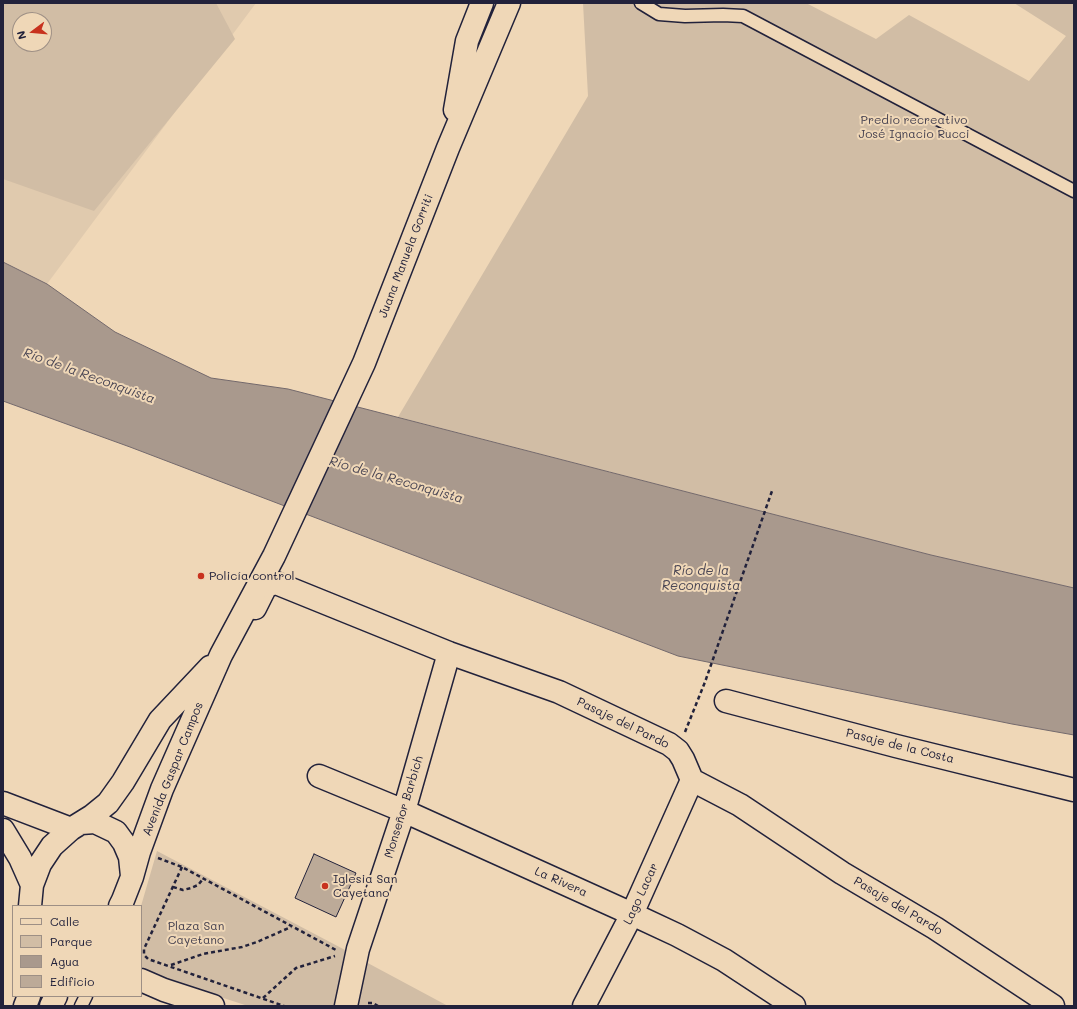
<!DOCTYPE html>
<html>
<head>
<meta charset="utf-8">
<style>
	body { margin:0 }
	#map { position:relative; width:1077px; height:1009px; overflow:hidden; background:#efd7b7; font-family:Mali,sans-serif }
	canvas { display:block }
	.frame { position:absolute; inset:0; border:4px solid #22223b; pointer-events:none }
	.legend { position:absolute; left:12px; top:905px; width:130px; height:92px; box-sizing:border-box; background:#efd7b7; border:1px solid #9d8f85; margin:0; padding:5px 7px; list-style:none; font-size:12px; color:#22223b }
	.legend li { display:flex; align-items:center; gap:8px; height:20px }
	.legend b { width:20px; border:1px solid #9d8f85 }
	.north { position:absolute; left:12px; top:12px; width:40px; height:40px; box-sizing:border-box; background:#efd7b7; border:1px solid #9d8f85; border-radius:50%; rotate:254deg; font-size:11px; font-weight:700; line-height:16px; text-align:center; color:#22223b }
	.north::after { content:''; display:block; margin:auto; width:14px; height:18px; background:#c8321e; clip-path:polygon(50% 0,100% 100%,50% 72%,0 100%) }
</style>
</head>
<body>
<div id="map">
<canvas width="1077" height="1009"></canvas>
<div class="frame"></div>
<ul class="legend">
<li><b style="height:5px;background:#efd7b7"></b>Calle</li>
<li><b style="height:11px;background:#d1bda5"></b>Parque</li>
<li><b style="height:11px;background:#a9998d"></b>Agua</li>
<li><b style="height:11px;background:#bcaa98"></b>Edificio</li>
</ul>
<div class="north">N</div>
</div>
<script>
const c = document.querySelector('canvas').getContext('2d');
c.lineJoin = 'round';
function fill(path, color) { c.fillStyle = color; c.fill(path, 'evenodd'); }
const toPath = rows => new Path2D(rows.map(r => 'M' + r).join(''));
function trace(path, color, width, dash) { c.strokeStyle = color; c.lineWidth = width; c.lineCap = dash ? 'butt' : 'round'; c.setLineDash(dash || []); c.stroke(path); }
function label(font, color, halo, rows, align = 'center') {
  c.font = font + ' Mali,sans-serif'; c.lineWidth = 4; c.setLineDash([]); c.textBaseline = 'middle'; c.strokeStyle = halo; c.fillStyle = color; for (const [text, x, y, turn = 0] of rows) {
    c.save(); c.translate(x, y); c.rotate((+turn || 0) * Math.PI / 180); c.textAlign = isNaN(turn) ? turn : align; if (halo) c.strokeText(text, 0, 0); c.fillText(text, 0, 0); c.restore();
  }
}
fill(toPath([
	[3,3,256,3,47,284,3,262],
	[20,20,44,20,44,44,20,44]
]), '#e0caae');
fill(toPath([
	[3,3,216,3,235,39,94,211,3,179],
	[20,20,44,20,44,44,20,44],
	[583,3,806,3,876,39,909,15,1029,81,1066,36,1014,3,1074,3,1074,588,931,555,398,417,588,96],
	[157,851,347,951,339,1006,248,1006,150,974,141,966,141,906],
	[364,961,448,1006,354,1006]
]), '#d1bda5');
const water = toPath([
	[3,262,47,284,115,332,211,378,288,389,931,555,1074,588,1074,735,1012,724,678,656,130,447,3,401,3,262]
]);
fill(water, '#a9998d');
trace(water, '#73696c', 1);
const building = toPath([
	[314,854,356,873,336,917,295,898,314,854]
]);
fill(building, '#bcaa98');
trace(building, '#22223b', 1);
const lane = toPath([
	[641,3,659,14,685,16,723,15,743,16,1074,191],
	[81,1006,86,996]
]);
const street = toPath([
	[255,608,266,586,276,583,449,653,559,692,669,744,678,751,683,759,692,780,740,805,842,873,935,928,1053,1006],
	[726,701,896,746,1074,790],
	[319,776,404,811,632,914,677,935,724,960,794,1006],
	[141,980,164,990,213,1006],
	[346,1006,358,949,404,811,449,653],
	[584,1006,632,914,692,780]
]);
const secondary = toPath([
	[455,110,467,41,482,3],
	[3,803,71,829],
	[81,823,95,822,116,832,124,843,130,857,132,876],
	[3,830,20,858,32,885],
	[30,906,32,885,40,864,52,846,71,829,92,816,108,803,123,782,160,720,210,667],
	[120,906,123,900,132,877,139,852,162,789,221,655,274,556,364,363,448,148,509,3],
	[25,1006,29,996],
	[51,1006,56,996]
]);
trace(lane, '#22223b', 15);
trace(street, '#22223b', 25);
trace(secondary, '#22223b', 25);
trace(toPath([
	[685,732,705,682,772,491],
	[158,858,182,867,336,950],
	[182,867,144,949,144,955,148,959,284,1006],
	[173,887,183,890,191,888,198,885,203,879],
	[171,965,203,954,242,947,257,942,291,927],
	[263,998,296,968,335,956],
	[368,1003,373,1003,378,1006]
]), '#22223b', 2.5, [4, 3]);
trace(lane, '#efd7b7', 12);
trace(street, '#efd7b7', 22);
trace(secondary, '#efd7b7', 22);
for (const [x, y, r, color] of [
	[201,576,4,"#c8321e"],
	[325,886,4,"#c8321e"]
]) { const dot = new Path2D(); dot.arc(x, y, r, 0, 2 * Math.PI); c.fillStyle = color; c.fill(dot); trace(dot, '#efd7b7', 1.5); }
label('12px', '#454150', '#efd7b7', [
	["Predio recreativo",914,120],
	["José Ignacio Rucci",914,134],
	["Plaza San",196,926],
	["Cayetano",196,940]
]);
label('12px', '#22223b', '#efd7b7', [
	["Juana Manuela Gorriti",406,256,-69],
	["Pasaje del Pardo",623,723,26],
	["Pasaje de la Costa",900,746,14],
	["Avenida Gaspar Campos",173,769,-68],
	["Monseñor Barbich",404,807,-73],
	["La Rivera",561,882,24],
	["Lago Lacar",641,894,-65],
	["Pasaje del Pardo",898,906,31]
]);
label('12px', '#22223b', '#efd7b7', [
	["Policía control",209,576],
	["Iglesia San",333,879],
	["Cayetano",333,893]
], 'left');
label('italic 13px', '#4a4654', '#efd7b7', [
	["Río de la Reconquista",89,376,20],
	["Río de la Reconquista",396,480,16],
	["Río de la",701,571],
	["Reconquista",701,586]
]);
</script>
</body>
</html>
